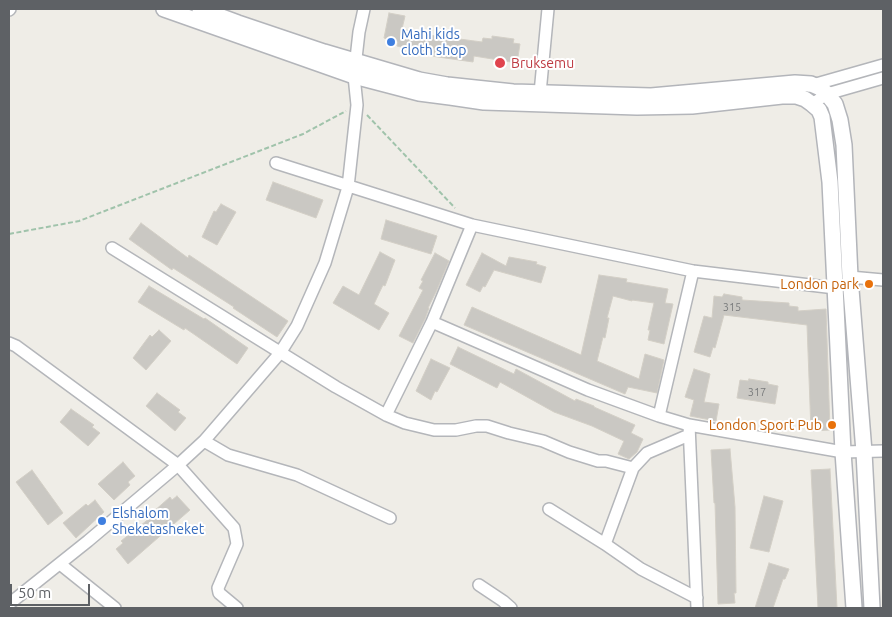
<!DOCTYPE html>
<html>
<head>
<meta charset="utf-8">
<style>
	body { margin:0 }
	#map { position:relative; width:892px; height:617px; overflow:hidden; background:#efede7; font-family:Ubuntu,sans-serif }
	canvas { display:block }
	.frame { position:absolute; inset:0; border:10px solid #5e6165; pointer-events:none }
	.scale { position:absolute; left:10px; top:584px; width:80px; height:22px; box-sizing:border-box; border:2px solid #5e6165; border-top:0; padding-left:6px; font-size:15px; line-height:18px; white-space:nowrap; color:#5e6165; -webkit-text-stroke:4px #fff; paint-order:stroke }
</style>
</head>
<body>
<div id="map">
<canvas width="892" height="617"></canvas>
<div class="frame"></div>
<div class="scale">50 m</div>
</div>
<script>
const c = document.querySelector('canvas').getContext('2d');
c.lineJoin = 'round';
function fill(path, color) { c.fillStyle = color; c.fill(path, 'evenodd'); }
const toPath = rows => new Path2D(rows.map(r => 'M' + r).join(''));
function trace(path, color, width, dash) { c.strokeStyle = color; c.lineWidth = width; c.lineCap = dash ? 'butt' : 'round'; c.setLineDash(dash || []); c.stroke(path); }
function label(font, color, halo, rows, align = 'center') {
  c.font = font + ' Ubuntu,sans-serif'; c.lineWidth = 4; c.setLineDash([]); c.textBaseline = 'middle'; c.strokeStyle = halo; c.fillStyle = color; for (const [text, x, y, turn = 0] of rows) {
    c.save(); c.translate(x, y); c.rotate((+turn || 0) * Math.PI / 180); c.textAlign = isNaN(turn) ? turn : align; if (halo) c.strokeText(text, 0, 0); c.fillText(text, 0, 0); c.restore();
  }
}
const building = toPath([
	[389,13,405,16,402,29,429,35,482,42,483,38,492,39,492,36,514,39,513,43,520,44,517,63,474,56,473,62,431,56,431,54,397,46,398,42,384,38,389,13],
	[273,182,323,200,316,218,266,200,273,182],
	[221,204,236,212,217,245,202,237,214,211,216,212,221,204],
	[386,220,437,236,431,254,381,239,386,220],
	[141,223,188,258,189,255,288,321,277,337,233,308,234,307,173,268,172,270,129,239,141,223],
	[380,252,395,260,385,286,383,285,374,304,389,313,379,330,333,303,343,286,359,295,380,252],
	[435,253,449,261,436,292,428,308,429,308,425,319,413,343,399,336,423,290,419,288,423,281,421,280,435,253],
	[482,253,506,266,509,257,537,262,536,264,546,267,541,283,494,270,485,287,483,286,480,292,466,285,482,253],
	[599,275,627,279,626,282,668,289,665,303,673,304,664,344,648,340,650,330,648,330,654,303,632,300,632,301,613,296,607,318,609,318,605,338,603,337,597,361,639,379,645,354,664,360,657,393,628,387,625,394,464,325,472,307,581,355,599,275],
	[149,286,204,319,205,318,248,348,237,364,185,328,184,330,138,302,149,286],
	[724,294,742,297,742,300,789,303,789,306,798,307,798,311,826,309,830,430,811,431,807,325,724,315,715,348,713,347,710,357,694,352,704,316,712,318,714,296,722,297,724,294],
	[159,330,171,341,146,370,133,358,150,335,152,337,159,330],
	[458,347,514,374,516,369,575,401,576,399,594,406,594,407,635,425,631,433,643,439,637,452,629,459,618,454,624,441,592,426,554,412,500,382,497,388,450,364,458,347],
	[431,359,450,368,437,392,435,391,431,400,416,391,431,359],
	[694,369,710,374,704,402,719,404,716,421,690,416,694,400,685,397,694,369],
	[749,379,768,382,768,384,778,386,775,404,737,398,740,380,748,381,749,379],
	[157,393,180,410,178,412,186,418,175,431,146,406,157,393],
	[71,409,94,425,92,427,100,433,88,446,60,422,71,409],
	[730,449,735,507,736,593,734,593,735,603,718,604,715,503,714,503,711,450,730,449],
	[123,462,135,476,128,482,130,485,114,500,98,484,123,462],
	[830,469,837,608,818,608,811,470,830,469],
	[32,470,63,513,48,525,16,482,32,470],
	[177,496,190,510,128,564,116,549,123,543,121,541,155,514,153,512,170,497,172,500,177,496],
	[764,496,783,501,769,552,750,548,764,496],
	[95,500,104,512,76,538,63,523,86,504,88,506,95,500],
	[769,563,789,569,785,579,783,579,773,608,755,608,769,563]
]);
fill(building, '#cac8c3');
trace(building, '#d3cfc6', 1);
const street = toPath([
	[9,10,10,9],
	[809,86,883,65],
	[540,93,548,9],
	[812,104,827,94,883,78],
	[276,163,472,225,693,271,835,288],
	[472,225,432,322,588,390,659,416,689,425,697,608],
	[112,248,336,387,386,415,405,423,434,430,456,430,476,426,487,426,509,433,543,441,569,452,598,461,606,461,633,468,647,453,689,435],
	[850,277,883,280],
	[9,343,16,346,178,465,204,441,280,353,297,326,325,263,348,187,357,105,354,76,359,32,364,9],
	[386,415,432,322],
	[659,416,693,271],
	[689,425,843,452,883,451],
	[204,441,228,455,297,475,390,518],
	[633,468,605,544,641,569,697,598],
	[549,509,605,544],
	[60,564,115,608],
	[479,585,503,601,511,608],
	[9,604,88,541,178,465,234,528,237,544,218,588,219,593,237,608]
]);
const secondary = toPath([
	[164,9,354,76,419,93,450,97,484,102,637,107,692,106,782,96,796,96,805,99,812,104,819,110,822,117,830,182,843,452,854,608],
	[200,9,238,23,324,52,419,80,447,85,513,92,651,96,795,83,811,84,820,88,827,94,835,104,840,120,844,145,850,277,864,452,872,608]
]);
trace(street, '#b4b6ba', 14);
trace(secondary, '#b3b5ba', 18);
trace(toPath([
	[367,115,455,208],
	[9,234,79,221,303,134,346,111]
]), '#a0c3ab', 2, [5, 2.5]);
trace(street, '#fff', 11);
trace(secondary, '#fff', 15);
for (const [x, y, r, color] of [
	[391,42,5,"#3f7fe0"],
	[500,63,6,"#e0444e"],
	[869,284,5,"#e8710a"],
	[832,425,5,"#e8710a"],
	[102,521,5,"#3f7fe0"]
]) { const dot = new Path2D(); dot.arc(x, y, r, 0, 2 * Math.PI); c.fillStyle = color; c.fill(dot); trace(dot, '#fff', 2); }
label('11px', '#797b7c', null, [
	["315",732,307],
	["317",757,392]
]);
label('14px', '#366cbe', '#fff', [
	["Mahi kids",401,34],
	["cloth shop",401,50],
	["Elshalom",112,513],
	["Sheketasheket",112,529]
], 'left');
label('14px', '#be3a42', '#fff', [
	["Bruksemu",511,63]
], 'left');
label('14px', '#c56008', '#fff', [
	["London park",859,284],
	["London Sport Pub",822,425]
], 'right');
</script>
</body>
</html>
